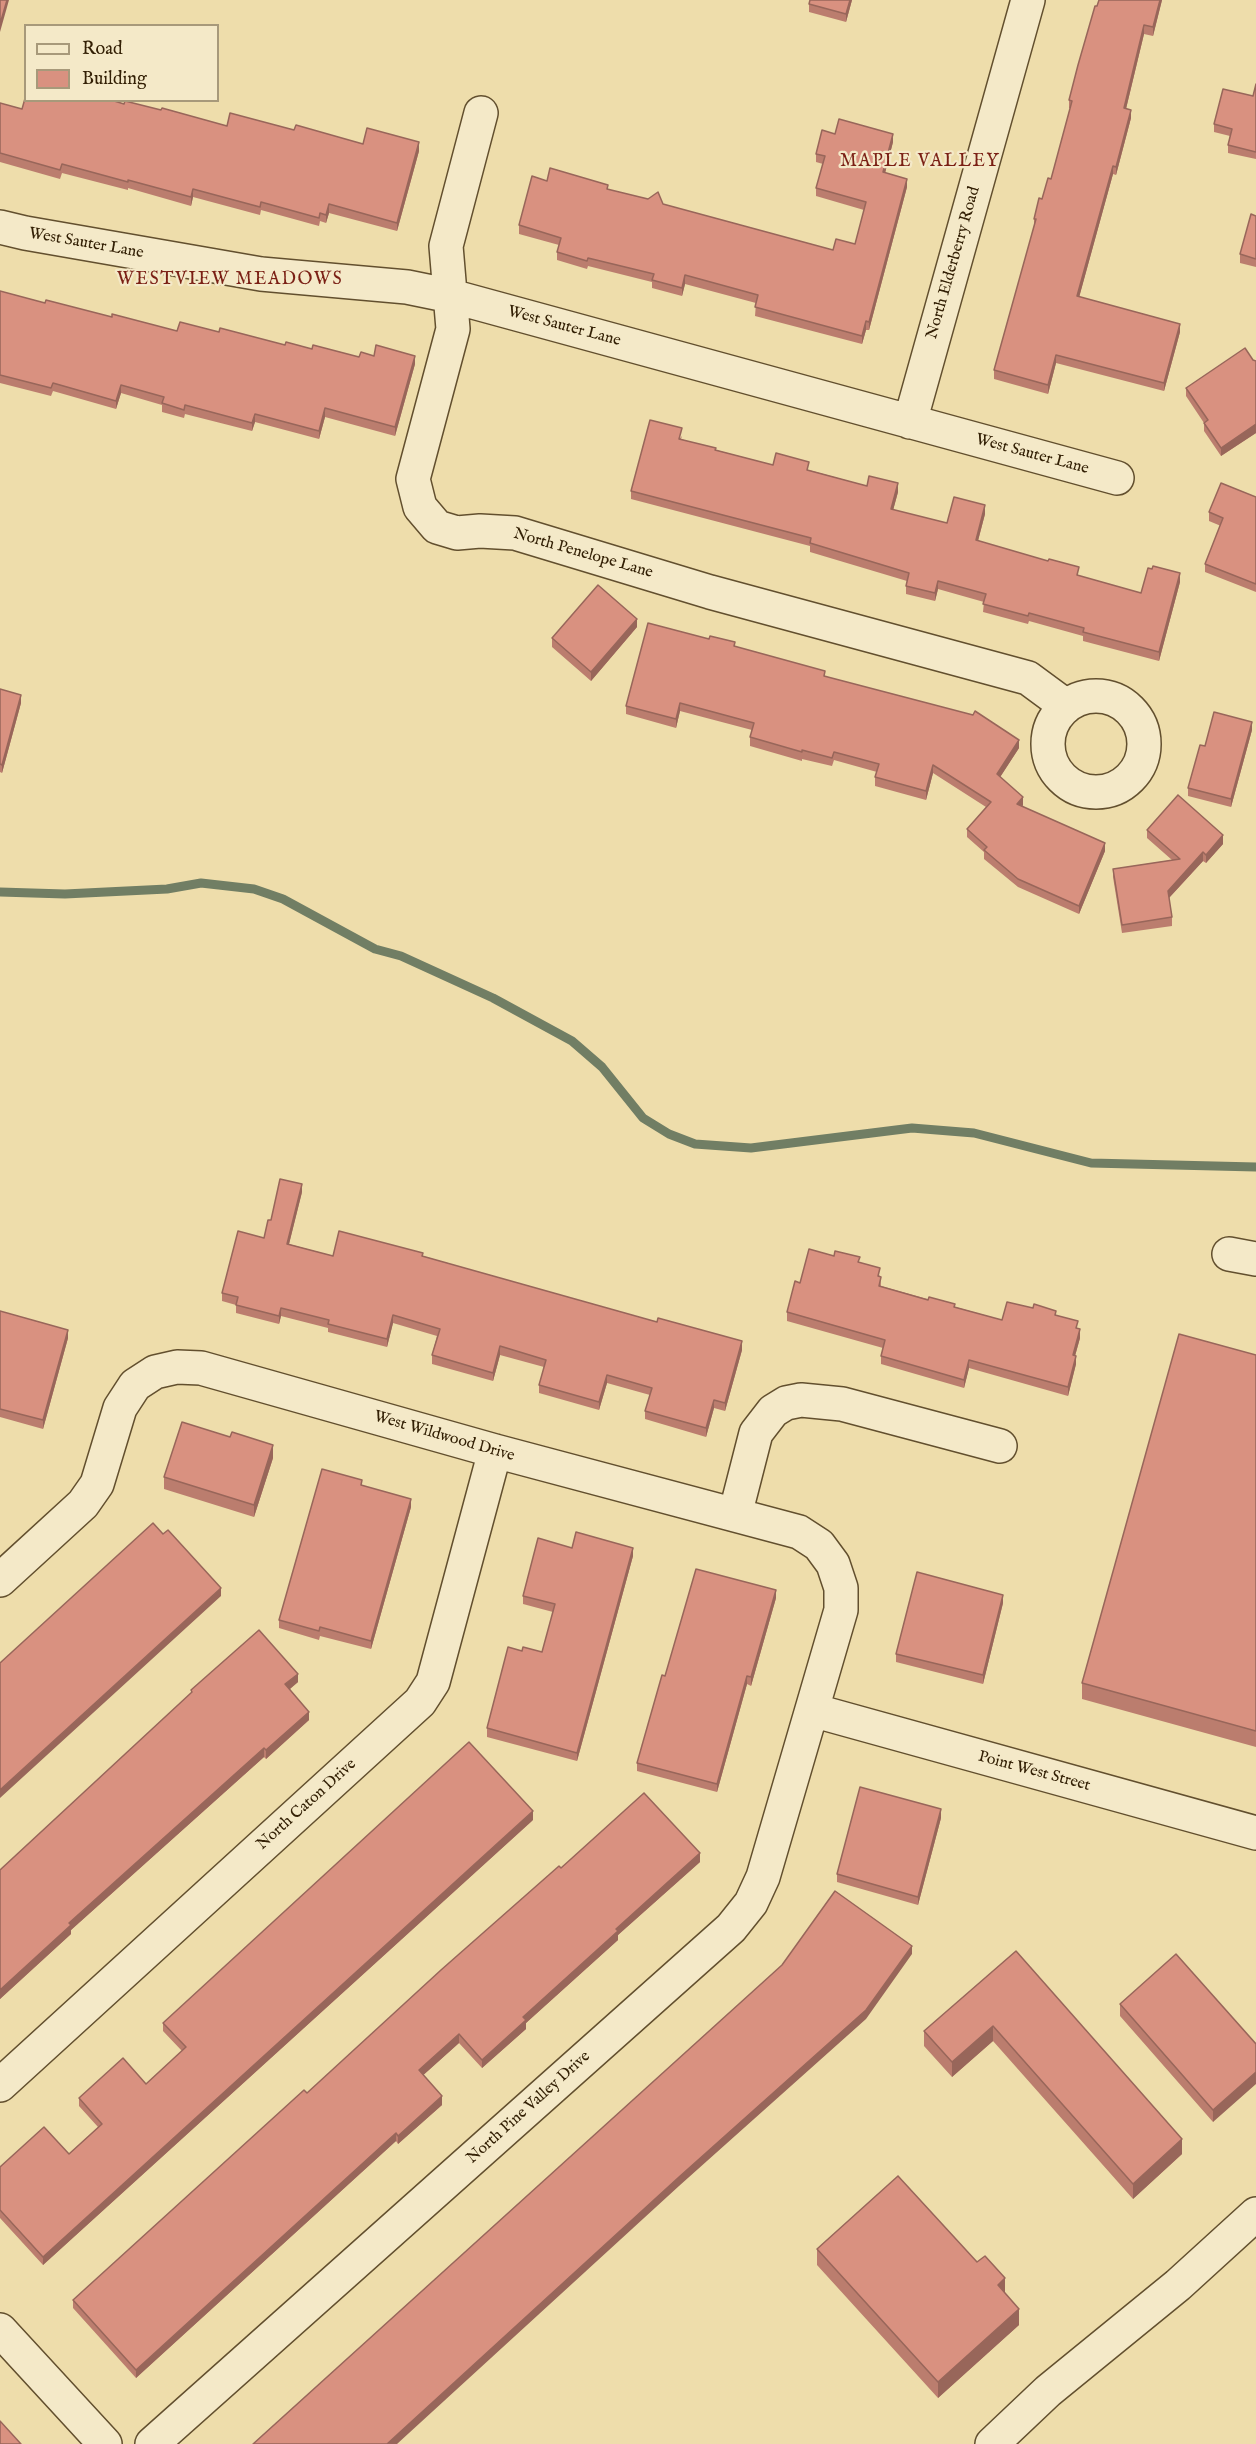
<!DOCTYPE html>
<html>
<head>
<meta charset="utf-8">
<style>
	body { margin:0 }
	#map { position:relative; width:1256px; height:2444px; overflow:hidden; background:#eeddab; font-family:"IM FELL English",serif }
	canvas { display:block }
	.legend { position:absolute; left:24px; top:24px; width:195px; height:78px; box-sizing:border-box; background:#f4e9c8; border:2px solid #a7997a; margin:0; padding:8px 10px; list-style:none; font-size:18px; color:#332005 }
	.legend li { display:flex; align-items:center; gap:12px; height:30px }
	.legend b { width:30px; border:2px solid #a7997a }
</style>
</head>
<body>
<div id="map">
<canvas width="1256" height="2444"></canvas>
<ul class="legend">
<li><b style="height:8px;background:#f4e9c8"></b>Road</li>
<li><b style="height:16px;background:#d99180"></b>Building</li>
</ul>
</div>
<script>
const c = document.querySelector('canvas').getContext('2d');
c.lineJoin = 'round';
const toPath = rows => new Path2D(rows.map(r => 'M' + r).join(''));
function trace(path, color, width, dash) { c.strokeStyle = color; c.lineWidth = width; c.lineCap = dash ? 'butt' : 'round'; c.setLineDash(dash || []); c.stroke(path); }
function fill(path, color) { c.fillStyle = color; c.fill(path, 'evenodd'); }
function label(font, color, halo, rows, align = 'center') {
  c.font = font + ' "IM FELL English",serif'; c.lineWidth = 4.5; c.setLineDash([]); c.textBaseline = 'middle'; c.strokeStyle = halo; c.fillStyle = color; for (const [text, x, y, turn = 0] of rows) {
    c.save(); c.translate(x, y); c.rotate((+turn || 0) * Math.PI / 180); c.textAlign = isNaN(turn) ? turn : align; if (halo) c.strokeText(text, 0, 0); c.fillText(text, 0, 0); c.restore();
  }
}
trace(toPath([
	[0,892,65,894,167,889,201,883,254,889,283,899,375,949,401,956,493,998,572,1041,602,1067,643,1118,669,1134,695,1144,751,1148,912,1128,974,1133,1091,1163,1256,1167]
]), '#717e64', 9);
const minor = toPath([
	[481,113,446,246,453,329,413,479,420,507,437,527,457,533,480,531,515,533,710,592,1028,678,1066,706],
	[0,227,25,233,261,274,407,287,451,296,1117,478],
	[910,422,1028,0],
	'1048 744a48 48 0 1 1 96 0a48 48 0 1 1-96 0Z',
	[1229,1254,1256,1259],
	[735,1515,756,1433,773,1411,786,1403,801,1400,842,1404,1000,1446],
	[0,1580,83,1504,97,1484,120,1408,135,1385,155,1372,177,1367,201,1368,495,1451,799,1532,819,1545,833,1564,841,1588,841,1610,763,1877,751,1903,731,1928,152,2444],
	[812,1710,1256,1833],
	[0,2085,420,1702,433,1682,495,1451],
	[0,2330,105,2444],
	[992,2444,1048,2391,1178,2285,1256,2214]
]);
trace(minor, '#624f2e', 36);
trace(minor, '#f4e9c8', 33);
fill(toPath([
	[852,0,846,22,809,12,809,4],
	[1099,0,1162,0,1153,36,1144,34,1126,109,1131,118,1116,175,1113,174,1079,297,1180,332,1164,391,1056,363,1048,394,994,379,994,370,1034,227,1034,219,1051,179,1070,108,1069,108,1069,100],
	[1256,84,1256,159,1228,153,1228,145,1230,136,1214,132,1214,124,1253,96],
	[0,103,22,109,124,104,227,126,294,130,363,144,419,151,397,231,329,213,326,223,320,221,319,226,261,210,260,215,193,197,191,206,128,188,128,190,62,173,60,179,0,162],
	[835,134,893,142,885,173,907,187,869,330,866,330,862,344,755,316,756,303,685,284,682,296,652,288,652,282,588,266,587,269,557,260,557,252,559,245,519,234,519,225,547,181,608,190,833,250,855,244,864,210,816,196,816,188,823,164,816,162,816,154],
	[1256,216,1256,267,1240,263,1240,254],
	[0,291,45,303,177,331,219,332,285,345,359,357,415,364,395,436,325,417,319,439,255,422,252,431,185,414,184,418,162,412,162,405,121,393,116,409,53,391,51,396,0,383],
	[1253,360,1256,361,1256,433,1221,456,1204,431,1204,423,1186,396,1186,388],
	[682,436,681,439,716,450,773,465,809,470,867,486,898,492,893,510,947,523,985,514,978,541,1079,576,1141,593,1180,582,1159,661,1083,641,1083,636,1029,621,1028,624,983,612,984,602,938,589,935,601,906,594,906,586,907,581,810,552,810,546,631,499,631,491],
	[1256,497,1256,592,1205,572,1205,564,1221,526,1209,521,1209,512],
	[637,627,591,681,552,647,552,638],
	[709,639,735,646,825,676,1019,748,1000,777,1023,805,1022,807,1105,851,1079,914,1018,887,984,859,984,852,967,837,967,829,986,807,933,773,926,800,875,786,875,777,877,772,834,760,832,766,802,759,802,761,750,746,750,737,752,730,680,711,676,728,626,714,626,706],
	[0,689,21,703,2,773,0,772],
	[1252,730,1231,807,1188,796,1188,788,1205,746],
	[1147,830,1223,844,1206,863,1203,861,1169,898,1172,917,1172,926,1122,933,1113,877,1113,869,1172,860,1147,838],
	[302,1192,289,1244,333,1256,423,1256,742,1350,725,1411,714,1408,706,1437,645,1419,645,1411,650,1395,607,1383,599,1410,539,1393,539,1385,544,1367,500,1355,493,1381,432,1364,432,1355,437,1336,393,1323,387,1347,328,1332,328,1328,281,1316,279,1324,236,1313,236,1305,222,1301,222,1293,264,1238,271,1220],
	[860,1262,880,1276,881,1286,1002,1320,1056,1315,1078,1329,1080,1338,1075,1356,1076,1364,1068,1396,969,1368,964,1388,881,1364,881,1356,883,1348,787,1321,787,1312,800,1283],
	[0,1311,68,1338,43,1429,0,1417],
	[1256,1355,1256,1747,1082,1699,1082,1683],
	[273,1458,254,1517,164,1489,164,1477],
	[362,1485,411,1507,371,1649,320,1636,319,1640,279,1628,279,1620],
	[572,1548,633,1556,577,1761,487,1737,487,1728,522,1651,542,1652,553,1612,523,1604,523,1596],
	[776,1598,751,1686,747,1684,717,1792,637,1771,637,1763,665,1676],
	[1003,1603,983,1684,896,1662,896,1654],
	[298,1682,290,1689,309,1720,266,1759,264,1757,71,1930,71,1934,0,1999,0,1870,191,1694,191,1690],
	[941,1818,918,1905,837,1882,837,1874],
	[533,1820,43,2265,0,2218,0,2167,69,2154,98,2127,79,2106,79,2098,146,2084,182,2051,163,2031,163,2023],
	[700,1862,618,1935,618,1940,526,2023,526,2029,482,2068,459,2043,423,2075,442,2105,398,2144,396,2141,136,2378,73,2308,73,2300,561,1868],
	[1016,1951,1182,2154,1133,2199,993,2041,952,2077,924,2046,924,2031],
	[1120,2004,1256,2044,1213,2122,1120,2016],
	[817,2249,1005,2293,1019,2325,938,2398,817,2265]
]), '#bb7d6e');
fill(toPath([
	[7,0,9,0,0,32,0,24],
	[850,0,852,0,846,22,846,14],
	[1160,0,1162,0,1153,36,1153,27],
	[1144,25,1144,34,1124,117,1124,108],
	[1131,110,1131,118,1116,175,1116,167],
	[893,134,893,142,883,181,883,172],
	[419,142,419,151,397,231,397,223],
	[1113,166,1113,174,1077,305,1077,296],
	[907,179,907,187,869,330,869,322],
	[193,189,193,197,191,206,191,197],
	[329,204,329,213,326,223,326,215],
	[685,275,685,284,682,296,682,288],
	[866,321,866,330,862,344,862,336],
	[1180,324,1180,332,1164,391,1164,383],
	[1056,355,1056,363,1048,394,1048,385],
	[415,356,415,364,395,436,395,427],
	[121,385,121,393,116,409,116,401],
	[325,408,325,417,319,439,319,431],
	[255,414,255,422,252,431,252,423],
	[1256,424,1256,433,1221,456,1221,448],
	[898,483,898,492,891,518,891,509],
	[985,505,985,514,976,548,976,540],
	[1180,573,1180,582,1159,661,1159,652],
	[938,581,938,589,935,601,935,593],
	[637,619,637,627,591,681,591,672],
	[21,695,21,703,2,773,2,765],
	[680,703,680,711,676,728,676,719],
	[1252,722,1252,730,1231,807,1231,799],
	[1019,740,1019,748,997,782,997,774],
	[933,765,933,773,926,800,926,791],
	[1023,797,1023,805,1017,813,1017,804],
	[1223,835,1223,844,1206,863,1206,855],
	[1105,843,1105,851,1079,914,1079,906],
	[1203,852,1203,861,1168,899,1168,891],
	[302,1184,302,1192,287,1252,287,1244],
	[281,1308,281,1316,279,1324,279,1316],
	[393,1315,393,1323,387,1347,387,1339],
	[1080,1329,1080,1338,1073,1363,1073,1355],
	[68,1330,68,1338,43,1429,43,1420],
	[742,1341,742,1350,725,1411,725,1403],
	[500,1346,500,1355,493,1381,493,1373],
	[1076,1356,1076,1364,1068,1396,1068,1387],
	[969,1360,969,1368,964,1388,964,1380],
	[607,1375,607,1383,599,1410,599,1402],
	[714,1400,714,1408,706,1437,706,1428],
	[273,1445,273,1458,254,1517,254,1505],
	[411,1499,411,1507,371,1649,371,1641],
	[633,1548,633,1556,577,1761,577,1753],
	[221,1588,221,1596,0,1798,0,1790],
	[776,1590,776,1598,751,1686,751,1677],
	[1003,1595,1003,1603,983,1684,983,1675],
	[298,1674,298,1682,285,1693,285,1684],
	[747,1676,747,1684,717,1792,717,1784],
	[309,1712,309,1720,266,1759,266,1750],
	[264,1748,264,1757,71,1930,71,1934,0,1999,0,1990,69,1923],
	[941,1809,941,1818,918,1905,918,1897],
	[533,1811,533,1820,43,2265,43,2257],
	[700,1853,700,1862,618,1935,618,1940,526,2023,526,2029,482,2068,482,2060,523,2017,616,1929],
	[912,1946,912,1954,866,2019,679,2186,397,2444,387,2444],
	[993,2026,993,2041,952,2077,952,2062],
	[459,2034,459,2043,419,2079,419,2070],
	[1256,2072,1256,2084,1213,2122,1213,2110],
	[442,2096,442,2105,398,2144,398,2136],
	[396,2133,396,2141,136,2378,136,2370],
	[1182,2139,1182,2154,1133,2199,1133,2184],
	[1005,2278,1005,2294,998,2285],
	[1019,2309,1019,2325,938,2398,938,2382]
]), '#98665a');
const building = toPath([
	[0,0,7,0,0,24,0,0],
	[810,0,850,0,846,14,809,4,810,0],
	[1099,0,1160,0,1153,27,1144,25,1124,108,1131,110,1116,167,1113,166,1077,296,1180,324,1164,383,1056,355,1048,385,994,370,1036,219,1034,219,1039,198,1042,199,1048,178,1051,179,1072,101,1069,100,1078,65,1095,6,1097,6,1099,0],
	[1256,84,1256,152,1228,145,1232,129,1214,124,1223,89,1253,96,1256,84],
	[26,95,26,100,111,100,124,104,125,101,161,110,162,108,227,126,230,113,294,130,296,125,363,144,367,128,419,142,397,223,329,204,326,215,320,213,319,218,261,202,260,207,193,189,191,197,128,180,128,182,62,164,60,170,0,153,0,103,22,109,26,95],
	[839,119,893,134,883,172,907,179,869,322,866,321,862,336,755,307,758,295,685,275,682,288,652,280,654,274,588,258,587,261,557,252,561,238,519,225,532,176,547,181,550,168,608,185,607,189,648,199,658,192,663,204,833,250,836,239,855,244,866,202,816,188,825,156,816,154,822,130,835,134,839,119],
	[1251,214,1256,216,1256,259,1240,254,1251,214],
	[0,291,45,303,46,300,112,317,112,314,177,331,180,322,219,332,220,328,285,345,286,342,312,349,313,345,359,357,361,352,374,356,376,345,415,356,395,427,325,408,319,431,255,414,252,423,185,405,184,410,162,403,164,397,121,385,116,401,53,383,51,388,0,375,0,291],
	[1245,348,1253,360,1256,361,1256,424,1221,448,1204,423,1208,420,1186,388,1245,348],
	[650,420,682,428,679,439,716,448,715,450,773,465,776,453,809,462,807,470,867,486,869,476,898,483,891,509,947,523,954,497,985,505,976,540,1048,561,1049,559,1079,567,1077,575,1141,593,1148,568,1152,569,1153,566,1180,573,1159,652,1083,632,1084,628,1029,613,1028,616,983,604,986,594,938,581,935,593,906,586,909,573,810,543,811,538,631,491,650,420],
	[1221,483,1256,497,1256,584,1205,564,1223,518,1209,512,1221,483],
	[598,585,637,619,591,672,552,638,598,585],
	[648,623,709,639,710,636,735,642,734,646,825,671,824,676,973,715,975,711,1019,740,997,774,1023,797,1017,804,1105,843,1079,906,1018,879,984,850,987,847,967,829,991,802,933,765,926,791,875,777,879,764,834,752,832,758,802,750,802,752,750,737,754,723,680,703,676,719,626,706,648,623],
	[0,689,21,695,2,765,0,764,0,689],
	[1214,712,1252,722,1231,799,1188,788,1200,745,1205,746,1214,712],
	[1178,795,1223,835,1206,855,1203,852,1168,891,1172,917,1122,925,1113,869,1180,859,1147,830,1178,795],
	[280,1179,302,1184,287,1244,333,1256,339,1231,423,1253,422,1256,657,1322,658,1318,742,1341,725,1403,714,1400,706,1428,645,1411,652,1388,607,1375,599,1402,539,1385,546,1360,500,1346,493,1373,432,1355,440,1329,393,1315,387,1339,328,1324,329,1320,281,1308,279,1316,236,1305,238,1297,222,1293,238,1231,264,1238,268,1220,271,1220,280,1179],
	[809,1249,834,1256,835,1251,860,1257,858,1262,880,1268,878,1276,881,1277,879,1286,928,1300,929,1297,955,1304,954,1307,1002,1320,1007,1302,1033,1308,1034,1304,1056,1311,1055,1315,1078,1321,1076,1328,1080,1329,1073,1355,1076,1356,1068,1387,969,1360,964,1380,881,1356,885,1340,787,1312,795,1281,800,1283,809,1249],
	[0,1311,68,1330,43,1420,0,1409,0,1311],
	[1179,1334,1256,1355,1256,1731,1082,1683,1179,1334],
	[182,1422,230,1437,232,1432,273,1445,254,1505,164,1477,182,1422],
	[322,1469,362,1480,361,1485,411,1499,371,1641,320,1627,319,1631,279,1620,322,1469],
	[153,1523,163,1534,168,1530,221,1588,0,1790,0,1663,153,1523],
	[576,1532,633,1548,577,1753,487,1728,508,1647,522,1651,523,1647,542,1652,555,1604,523,1596,538,1538,572,1548,576,1532],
	[696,1569,776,1590,751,1677,747,1676,717,1784,637,1763,662,1675,665,1676,696,1569],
	[917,1572,1003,1595,983,1675,896,1654,917,1572],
	[259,1630,298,1674,285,1684,309,1712,266,1750,264,1748,69,1923,71,1925,0,1990,0,1870,192,1692,191,1690,259,1630],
	[469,1742,533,1811,43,2257,0,2210,0,2167,44,2127,69,2154,102,2124,79,2098,123,2058,146,2084,186,2047,163,2023,469,1742],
	[860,1787,941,1809,918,1897,837,1874,860,1787],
	[644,1793,700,1853,616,1929,618,1931,523,2017,526,2020,482,2060,459,2034,419,2070,442,2096,398,2136,396,2133,136,2370,73,2300,304,2090,307,2093,441,1970,559,1866,561,1868,644,1793],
	[835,1891,912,1946,866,2010,679,2177,387,2444,253,2444,782,1965,835,1891],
	[1016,1951,1182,2139,1133,2184,993,2026,952,2062,924,2031,1016,1951],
	[1176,1954,1256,2044,1256,2072,1213,2110,1120,2004,1176,1954],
	[898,2176,977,2262,985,2256,1005,2278,998,2285,1019,2309,938,2382,817,2249,898,2176],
	[0,2421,21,2444,0,2444,0,2421]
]);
fill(building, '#d99180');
trace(building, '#98665a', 1.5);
label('16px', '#332005', '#f4e9c8', [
	["West Sauter Lane",86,244,10],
	["North Elderberry Road",954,263,-74],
	["West Sauter Lane",564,327,15],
	["West Sauter Lane",1032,455,15],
	["North Penelope Lane",583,554,16],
	["West Wildwood Drive",444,1437,16],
	["Point West Street",1034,1772,15],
	["North Caton Drive",307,1805,-42],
	["North Pine Valley Drive",529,2108,-42]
]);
c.letterSpacing = '1.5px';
label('18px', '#7a1f14', '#f4e9c8', [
	["MAPLE VALLEY",920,162],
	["WESTVIEW MEADOWS",230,280]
]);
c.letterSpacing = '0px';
</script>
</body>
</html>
